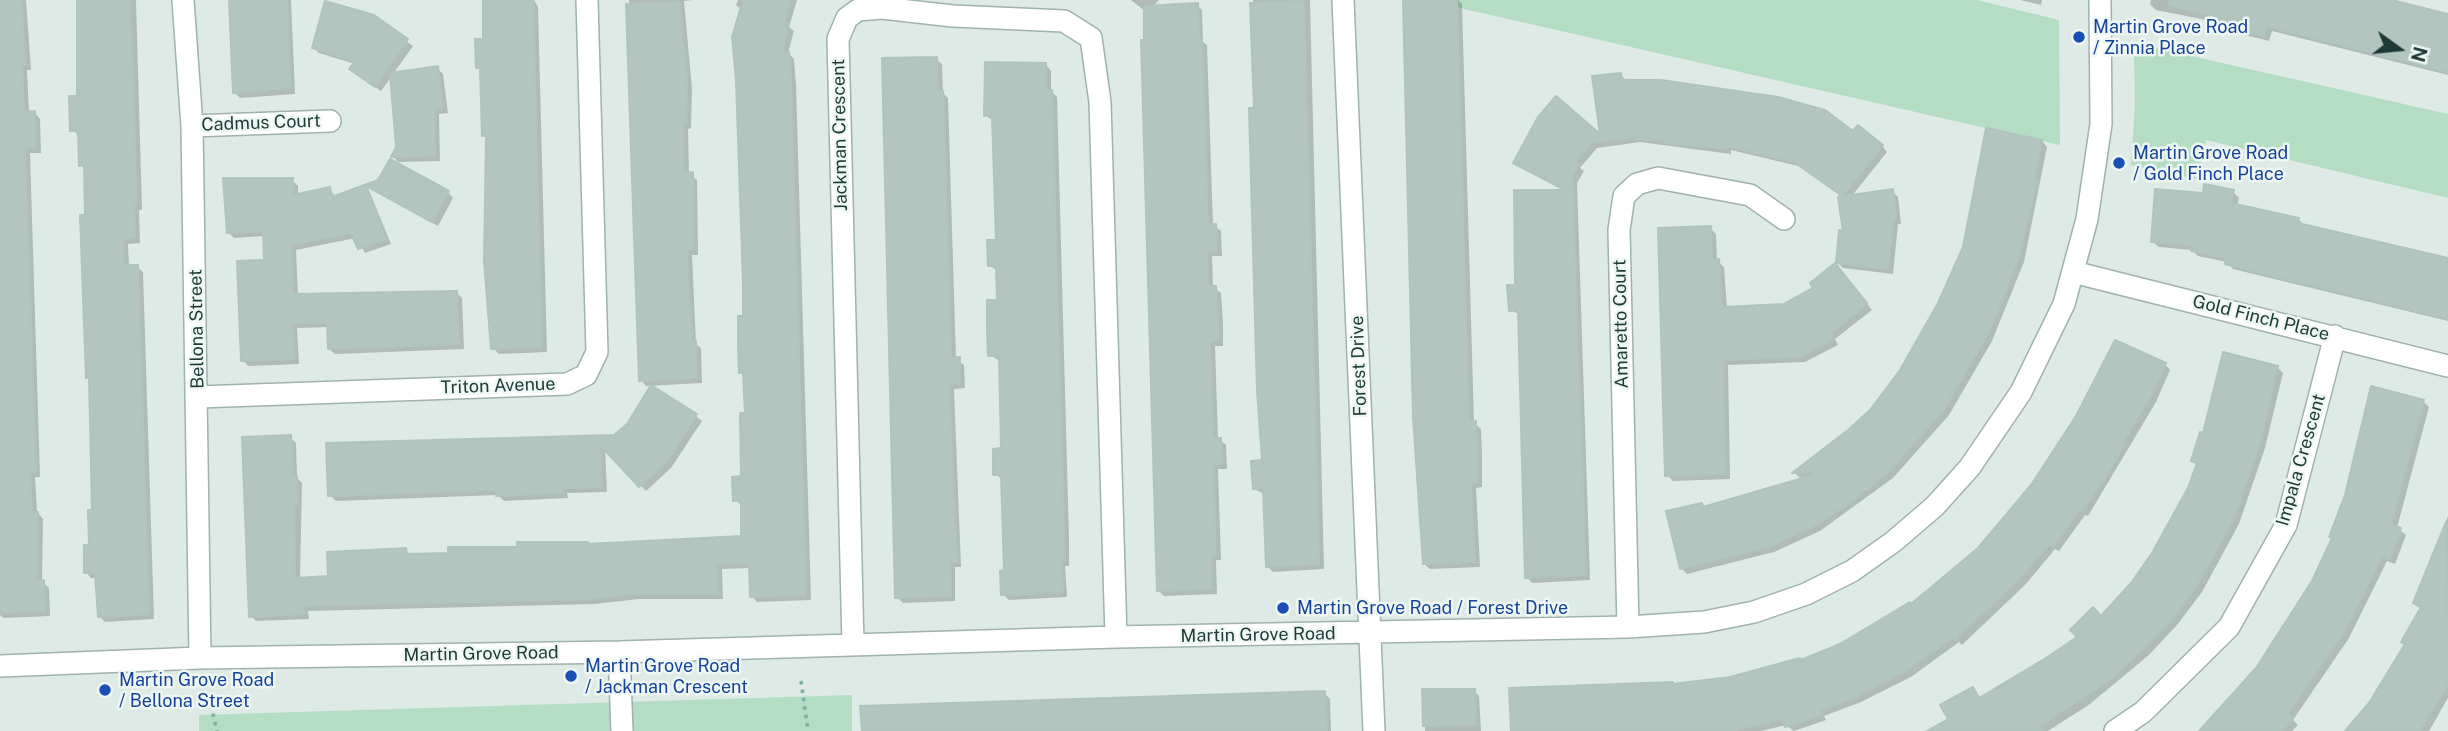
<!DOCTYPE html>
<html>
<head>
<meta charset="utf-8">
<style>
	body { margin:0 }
	#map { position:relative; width:2448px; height:731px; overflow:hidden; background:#ddeae6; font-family:"Public Sans",sans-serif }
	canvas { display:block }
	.north { position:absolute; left:2364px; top:14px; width:70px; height:70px; -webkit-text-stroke:5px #eef7f3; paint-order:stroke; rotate:105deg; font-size:19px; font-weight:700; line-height:28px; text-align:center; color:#1e3a36 }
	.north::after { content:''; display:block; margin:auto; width:24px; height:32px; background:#1e3a36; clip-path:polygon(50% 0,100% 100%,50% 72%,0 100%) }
</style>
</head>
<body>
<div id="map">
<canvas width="2448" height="731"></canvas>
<div class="north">N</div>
</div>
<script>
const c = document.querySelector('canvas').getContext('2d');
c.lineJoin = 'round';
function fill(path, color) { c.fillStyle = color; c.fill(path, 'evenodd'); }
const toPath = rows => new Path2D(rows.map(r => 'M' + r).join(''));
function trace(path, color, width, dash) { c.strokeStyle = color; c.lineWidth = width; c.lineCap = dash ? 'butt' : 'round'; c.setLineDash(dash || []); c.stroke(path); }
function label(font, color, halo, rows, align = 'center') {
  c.font = font + ' "Public Sans",sans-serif'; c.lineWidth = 5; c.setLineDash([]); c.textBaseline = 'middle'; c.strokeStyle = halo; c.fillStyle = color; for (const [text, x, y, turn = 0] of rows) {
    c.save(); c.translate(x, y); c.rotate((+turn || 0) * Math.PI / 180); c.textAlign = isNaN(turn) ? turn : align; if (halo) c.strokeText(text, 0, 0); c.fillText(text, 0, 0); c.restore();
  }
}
fill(toPath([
	[1425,0,1977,0,2059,20,2060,145],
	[2134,43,2448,114,2448,198,2206,140,2197,179,2131,165,2135,106],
	[852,695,852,731,199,731,199,715]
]), '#b5ddc4');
fill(toPath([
	[0,0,26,0,31,70,27,70,29,113,35,113,40,119,41,153,30,153,40,477,35,477,37,512,43,519,42,582,49,588,50,616,4,618,0,615],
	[77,0,136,0,142,210,139,210,140,243,128,244,129,267,137,267,143,272,154,619,105,622,99,616,97,578,91,578,86,572,94,512,91,380,88,377,86,169,81,165,80,136,72,130,78,97],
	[231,0,291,0,295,94,240,98,235,93],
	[485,0,534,0,538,7,547,352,499,354,493,348,487,139,484,135,482,71,478,67,485,41],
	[629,0,692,0,684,1,692,89,691,128,688,129,689,174,697,180,698,255,692,255,696,344,701,348,702,383,646,386,641,380,630,134],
	[738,0,797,0,789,27,794,31,788,53,794,59,796,85,811,600,757,602,752,596,751,568,722,569,723,599,639,599,595,604,308,611,309,619,256,621,251,616,290,437,296,443,297,478,302,483,300,579,330,578,406,550,411,556,743,538,743,506,735,500,743,478,747,415,745,376,741,372,745,318,742,10,736,5],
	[1131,0,1159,0,1152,7,1197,5,1202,10,1203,42,1207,45,1213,225,1221,231,1222,256,1212,256,1213,287,1221,293,1223,324,1223,346,1215,346,1218,439,1226,445,1227,469,1218,469,1221,560,1216,560,1217,594,1164,596,1159,591,1146,12],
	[1253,0,1310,0,1324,569,1273,572,1267,566,1265,494,1254,489,1264,462],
	[1421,0,1458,0,1462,4,1474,423,1481,429,1482,455,1482,487,1476,488,1480,567,1430,569,1424,564],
	[2020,0,2042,0,2041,5],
	[2151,0,2380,0,2448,16,2448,75,2272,31,2269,41,2237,33,2232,25,2156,10,2150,4],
	[373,17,413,46,393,74,437,68,443,74,448,113,439,114,440,161,398,162,393,156,398,147,392,76,381,91,357,74,355,64,319,53,314,48],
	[936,59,942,64,943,93,948,98,956,359,964,365,965,388,954,389,961,567,955,567,955,601,903,603,897,597],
	[1046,65,1051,71,1051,91,1057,97,1069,538,1069,566,1065,566,1067,597,1009,600,1003,594,1006,572,1003,480,995,474,1003,450,1000,361,990,355,999,301,998,271,990,266,997,242,994,121,986,116],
	[1620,74,1626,80,1854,134,1882,146,1887,152,1851,197,1892,191,1898,197,1901,224,1898,224,1893,274,1843,268,1838,263,1845,233,1845,198,1802,167,1731,150,1731,154,1640,142,1597,148,1580,168,1584,171,1577,183,1590,580,1532,583,1527,577,1520,315,1511,310,1516,286,1566,191,1515,162,1602,138],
	[2042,141,2047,147,2024,262,1992,341,1949,415,1893,478,1820,531,1774,552,1687,574,1681,568,1702,505,1705,508,1802,480,1795,473,1821,456,1871,411,1901,371],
	[292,180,298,186,298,195,329,189,336,197,379,182,448,192,453,198,438,226,368,188,391,244,365,253,356,238,296,250,298,296,457,293,462,298,464,349,335,354,329,349,329,327,297,328,299,364,248,366,243,360,265,262,265,236,234,238,228,232],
	[2233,192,2239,198,2237,206,2298,219,2305,226,2448,260,2448,321,2233,269,2227,262,2198,256,2192,250,2159,247,2153,242,2204,194],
	[1710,228,1716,234,1717,261,1724,267,1727,309,1785,306,1840,271,1872,310,1835,339,1838,345,1805,362,1728,365,1730,479,1673,481,1667,475],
	[2165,364,2170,370,2156,402,2088,516,2085,515,2059,551,2055,549,2026,584,1962,645,1959,642,1911,677,1861,702,1824,716,1826,720,1794,731,1786,725,1761,731,1513,731,1674,686,1730,679,1802,662,1841,645,1912,606,1979,549],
	[2277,367,2283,373,2265,448,2239,524,2202,592,2177,625,2149,655,2090,704,2048,731,1930,731,1951,720,1973,689,1981,699,2080,637,2101,618,2132,584,2154,554,2189,489,2198,466,2193,461,2204,435],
	[2423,401,2429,407,2397,528,2406,535,2395,564,2387,561,2349,638,2293,720,2298,725,2292,731,2202,731,2228,704,2273,648],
	[696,416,702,421,671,468,646,491,605,448,607,492,567,493,568,498,504,501,498,495,336,501,330,495,615,437],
	[2448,516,2448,698,2429,731,2347,731,2370,704,2406,645,2421,609,2415,602],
	[1424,691,1474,691,1479,696,1481,731,1425,731],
	[1324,693,1330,699,1331,731,864,731]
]), '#0003');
const building = toPath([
	[0,0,21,0,26,65,22,65,24,112,35,111,36,148,25,148,36,472,30,472,32,512,38,512,37,581,44,580,45,611,0,613,0,0],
	[77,0,130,0,137,205,134,205,135,238,123,239,124,265,138,265,149,614,98,617,95,573,84,573,84,545,89,545,88,510,92,510,89,377,86,378,80,215,85,215,84,165,79,166,78,131,70,131,69,96,77,96,77,0],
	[229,0,287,0,291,88,233,93,229,0],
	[483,0,533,0,542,347,491,349,484,261,486,136,482,136,480,68,476,68,475,39,483,39,483,0],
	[743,0,790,0,784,23,789,24,782,52,789,52,791,78,806,595,750,597,749,563,717,564,718,594,633,594,589,599,303,606,304,614,249,617,242,437,291,435,293,476,297,476,298,505,294,505,295,578,328,576,327,552,406,548,407,554,448,553,448,547,517,547,517,542,588,542,588,544,741,536,741,500,733,501,732,477,741,476,740,413,745,413,743,372,739,373,738,348,738,316,743,316,743,283,736,80,732,37,743,0],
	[1403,0,1457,0,1469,422,1476,421,1477,448,1477,482,1471,483,1475,562,1423,564,1413,417,1403,0],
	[2169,0,2392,0,2448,14,2448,72,2266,26,2264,36,2229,28,2231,21,2169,5,2169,0],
	[325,1,374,15,408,39,375,87,349,69,355,61,312,48,325,1],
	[1304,1,1319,564,1266,567,1263,489,1253,489,1251,461,1262,460,1257,390,1249,108,1254,108,1250,3,1304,1],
	[680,2,687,82,686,123,683,124,684,173,693,172,693,250,687,250,692,341,696,341,697,378,639,381,626,4,680,2],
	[1198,3,1199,38,1202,38,1208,224,1216,224,1217,251,1207,251,1209,286,1216,286,1218,317,1219,341,1210,341,1213,438,1221,438,1222,464,1213,464,1216,555,1211,555,1212,589,1157,591,1141,40,1144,40,1144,6,1198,3],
	[937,57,938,91,943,91,944,116,951,358,960,357,960,383,949,384,957,562,950,562,951,596,895,598,882,58,937,57],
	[985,62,1046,63,1046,90,1052,90,1064,531,1065,561,1061,561,1063,592,1001,595,1000,571,1004,570,1001,475,993,475,993,449,1001,448,999,356,988,356,987,330,987,300,997,300,996,266,988,266,987,240,996,240,992,116,984,116,985,62],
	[438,66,443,108,435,109,435,156,391,157,396,147,390,73,438,66],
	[1621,73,1622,80,1661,80,1778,97,1825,110,1853,131,1858,125,1883,145,1842,196,1794,162,1726,146,1726,149,1697,146,1665,143,1666,140,1635,140,1635,137,1591,143,1575,162,1579,164,1572,176,1586,575,1525,578,1518,310,1509,311,1507,285,1515,285,1514,190,1565,190,1513,163,1538,117,1556,96,1600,134,1592,76,1621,73],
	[1986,128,2042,140,2034,181,2037,181,2019,256,2003,299,1987,335,1944,409,1888,472,1851,502,1814,526,1768,547,1680,569,1666,511,1702,503,1703,507,1813,475,1813,472,1792,473,1848,430,1870,410,1900,370,1938,303,1963,247,1986,128],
	[390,159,449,191,432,222,365,185,387,239,358,249,351,233,291,245,293,294,457,291,459,344,328,349,327,322,292,323,294,359,241,361,237,261,264,260,263,231,227,233,223,178,293,178,293,195,330,187,332,197,378,180,390,159],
	[2204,184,2234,190,2231,203,2299,218,2298,223,2448,258,2448,319,2225,264,2226,258,2191,251,2192,245,2151,242,2155,189,2203,193,2204,184],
	[1893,189,1896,219,1893,219,1888,269,1836,263,1839,230,1843,231,1838,197,1893,189],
	[1711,226,1712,260,1719,259,1722,307,1784,304,1813,288,1810,283,1835,263,1867,303,1831,333,1834,339,1799,357,1723,360,1725,474,1665,476,1658,228,1711,226],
	[2115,340,2166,363,2151,396,2122,442,2125,443,2107,475,2081,512,2079,510,2053,547,2049,544,2020,578,1955,640,1952,638,1905,671,1855,697,1820,710,1822,715,1785,727,1782,719,1731,731,1511,731,1509,688,1673,682,1673,684,1730,677,1800,658,1801,660,1840,644,1910,602,1911,604,1978,548,2031,485,2076,416,2115,340],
	[2223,352,2278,366,2260,442,2234,518,2196,586,2172,620,2110,680,2040,726,2044,731,1927,731,1948,719,1940,705,1973,687,1979,698,2046,658,2077,637,2070,630,2093,607,2101,616,2131,583,2152,553,2188,488,2197,463,2191,461,2200,432,2203,433,2223,352],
	[651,385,697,414,666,462,639,487,600,445,602,487,563,488,563,493,496,496,496,490,328,496,326,443,614,435,627,424,651,385],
	[2371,386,2424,400,2391,524,2401,528,2390,559,2382,557,2344,632,2288,713,2293,718,2282,731,2199,731,2256,668,2312,581,2332,538,2329,537,2345,495,2371,386],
	[2446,522,2448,684,2419,731,2345,731,2369,703,2405,644,2401,642,2421,607,2413,603,2446,522],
	[1422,689,1475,689,1476,725,1423,726,1422,689],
	[1325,691,1327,731,862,731,860,706,1325,691]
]);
fill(building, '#b3c5bf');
trace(building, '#b0c4be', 2);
const minor = toPath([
	[183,0,192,126,200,658],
	[1343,0,1374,731],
	[192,126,330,121],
	[2073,272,2448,366],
	[198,397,567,384,586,375,597,352,587,0],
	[1628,627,1619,230,1624,196,1637,184,1658,178,1750,195,1784,219],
	[853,644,838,39,847,18,858,10,882,8,953,16,1064,21,1091,38,1100,102,1116,637],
	[619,652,622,731],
	[0,666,200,658,619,652,1116,637,1628,627,1704,622,1754,612,1806,594,1852,571,1893,542,1935,506,1970,467,2021,392,2064,304,2087,219,2101,124,2100,0],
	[2115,731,2143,712,2229,627,2286,525,2335,336]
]);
trace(minor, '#a0b2ae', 24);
trace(toPath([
	[801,681,808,731],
	[209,697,217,731]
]), '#7cafa5', 3.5, [3.5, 5]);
trace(minor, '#fff', 21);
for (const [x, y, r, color] of [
	[2079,37,7,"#1a4fb4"],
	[2119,163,7,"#1a4fb4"],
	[1283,608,7,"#1a4fb4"],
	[571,676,7,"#1a4fb4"],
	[105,690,7,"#1a4fb4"]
]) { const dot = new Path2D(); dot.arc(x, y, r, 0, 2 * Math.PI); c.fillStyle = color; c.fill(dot); trace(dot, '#eef7f3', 2.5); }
label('18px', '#164399', '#eef7f3', [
	["Martin Grove Road",2093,27],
	["/ Zinnia Place",2093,48],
	["Martin Grove Road",2133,153],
	["/ Gold Finch Place",2133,174],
	["Martin Grove Road / Forest Drive",1297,608],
	["Martin Grove Road",585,666],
	["/ Jackman Crescent",585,687],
	["Martin Grove Road",119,680],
	["/ Bellona Street",119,701]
], 'left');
label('18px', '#1e3a36', '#eef7f3', [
	["Cadmus Court",261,123,-2],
	["Jackman Crescent",840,135,-91],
	["Gold Finch Place",2261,318,14],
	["Amaretto Court",1621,324,-91],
	["Bellona Street",197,329,-91],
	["Forest Drive",1359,366,-92],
	["Triton Avenue",498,386,-2],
	["Impala Crescent",2301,460,-74],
	["Martin Grove Road",1258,635,-1],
	["Martin Grove Road",481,654,-1]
]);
</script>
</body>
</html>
